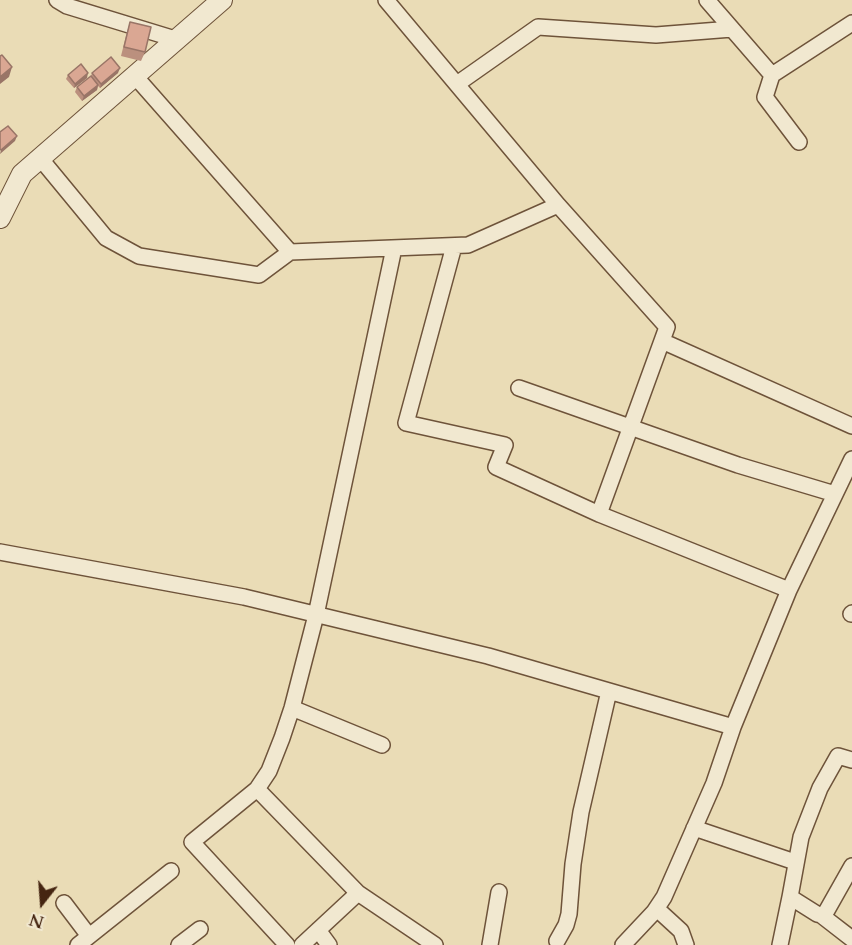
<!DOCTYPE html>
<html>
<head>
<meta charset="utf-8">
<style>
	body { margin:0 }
	#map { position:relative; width:852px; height:945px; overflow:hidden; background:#eadcb6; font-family:Cardo,serif }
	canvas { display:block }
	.north { position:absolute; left:12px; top:873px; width:60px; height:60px; -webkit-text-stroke:4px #f1e8d0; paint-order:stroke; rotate:197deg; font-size:16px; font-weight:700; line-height:24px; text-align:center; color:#452511 }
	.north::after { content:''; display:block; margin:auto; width:21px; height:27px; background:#452511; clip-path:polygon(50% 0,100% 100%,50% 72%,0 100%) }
</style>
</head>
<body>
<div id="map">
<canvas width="852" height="945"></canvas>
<div class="north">N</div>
</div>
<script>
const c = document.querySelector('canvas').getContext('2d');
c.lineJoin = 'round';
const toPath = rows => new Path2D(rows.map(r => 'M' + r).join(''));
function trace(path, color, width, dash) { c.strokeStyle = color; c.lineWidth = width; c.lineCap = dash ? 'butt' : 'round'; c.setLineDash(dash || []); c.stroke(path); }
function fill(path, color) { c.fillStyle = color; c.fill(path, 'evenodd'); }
const minor = toPath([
	[57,0,67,6,175,39],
	[707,0,772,75,852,23],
	[134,75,290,252,468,245,558,205,386,0],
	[772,75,765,97,799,142],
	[457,84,538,27,656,35,732,29],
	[40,158,106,238,139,256,259,275,290,252],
	[558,205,667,327,599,514,789,590],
	[454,246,406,423,505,445,496,467,599,514],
	[662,341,852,426],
	[519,388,738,465,835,494],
	[0,552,244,597,488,656,733,727,789,590,852,459],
	[851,614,852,613],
	[292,708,382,745],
	[852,760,838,756,820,788,801,837,790,897,817,914,821,915,826,912,852,866],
	[257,789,358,893,302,945],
	[694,828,795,862],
	[358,893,435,945],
	[64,903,89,936],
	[657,909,681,931,686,945],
	[821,915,852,939],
	[318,930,329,945],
	[557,941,566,925,569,914,573,864,581,812,609,691],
	[78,945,171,871],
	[179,945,200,929],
	[287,945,192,842,257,789,269,771,282,738,292,708,316,615,394,248],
	[490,945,499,892],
	[623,945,654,912,664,897,714,783,733,727],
	[780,945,790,897]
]);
const tertiary = toPath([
	[0,218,22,174,222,0]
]);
trace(minor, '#6e533a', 18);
trace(tertiary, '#6e533a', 22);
trace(minor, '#f1e8d0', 15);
trace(tertiary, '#f1e8d0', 20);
fill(toPath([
	[130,22,145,52,141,61,121,56,127,32],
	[92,73,118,73,100,88,98,86,97,90,82,101,75,92,77,87,91,76],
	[68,75,87,78,74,88,66,79]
]), '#bb907e');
fill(toPath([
	[12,67,9,77,0,84,0,77],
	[120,68,118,73,100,88,101,84],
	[88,73,87,78,74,88,75,84],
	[98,85,97,90,82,101,84,96],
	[17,136,15,141,0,154,1,150]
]), '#997567');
const building = toPath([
	[130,22,151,27,145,52,124,47,130,22],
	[2,55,12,67,0,77,0,56,2,55],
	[111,57,120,68,101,84,92,73,111,57],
	[81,64,88,73,75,84,68,75,81,64],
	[91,76,98,85,84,96,77,87,91,76],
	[8,126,17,136,1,150,0,149,0,132,8,126]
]);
fill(building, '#daa793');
trace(building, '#997567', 1.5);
</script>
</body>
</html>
